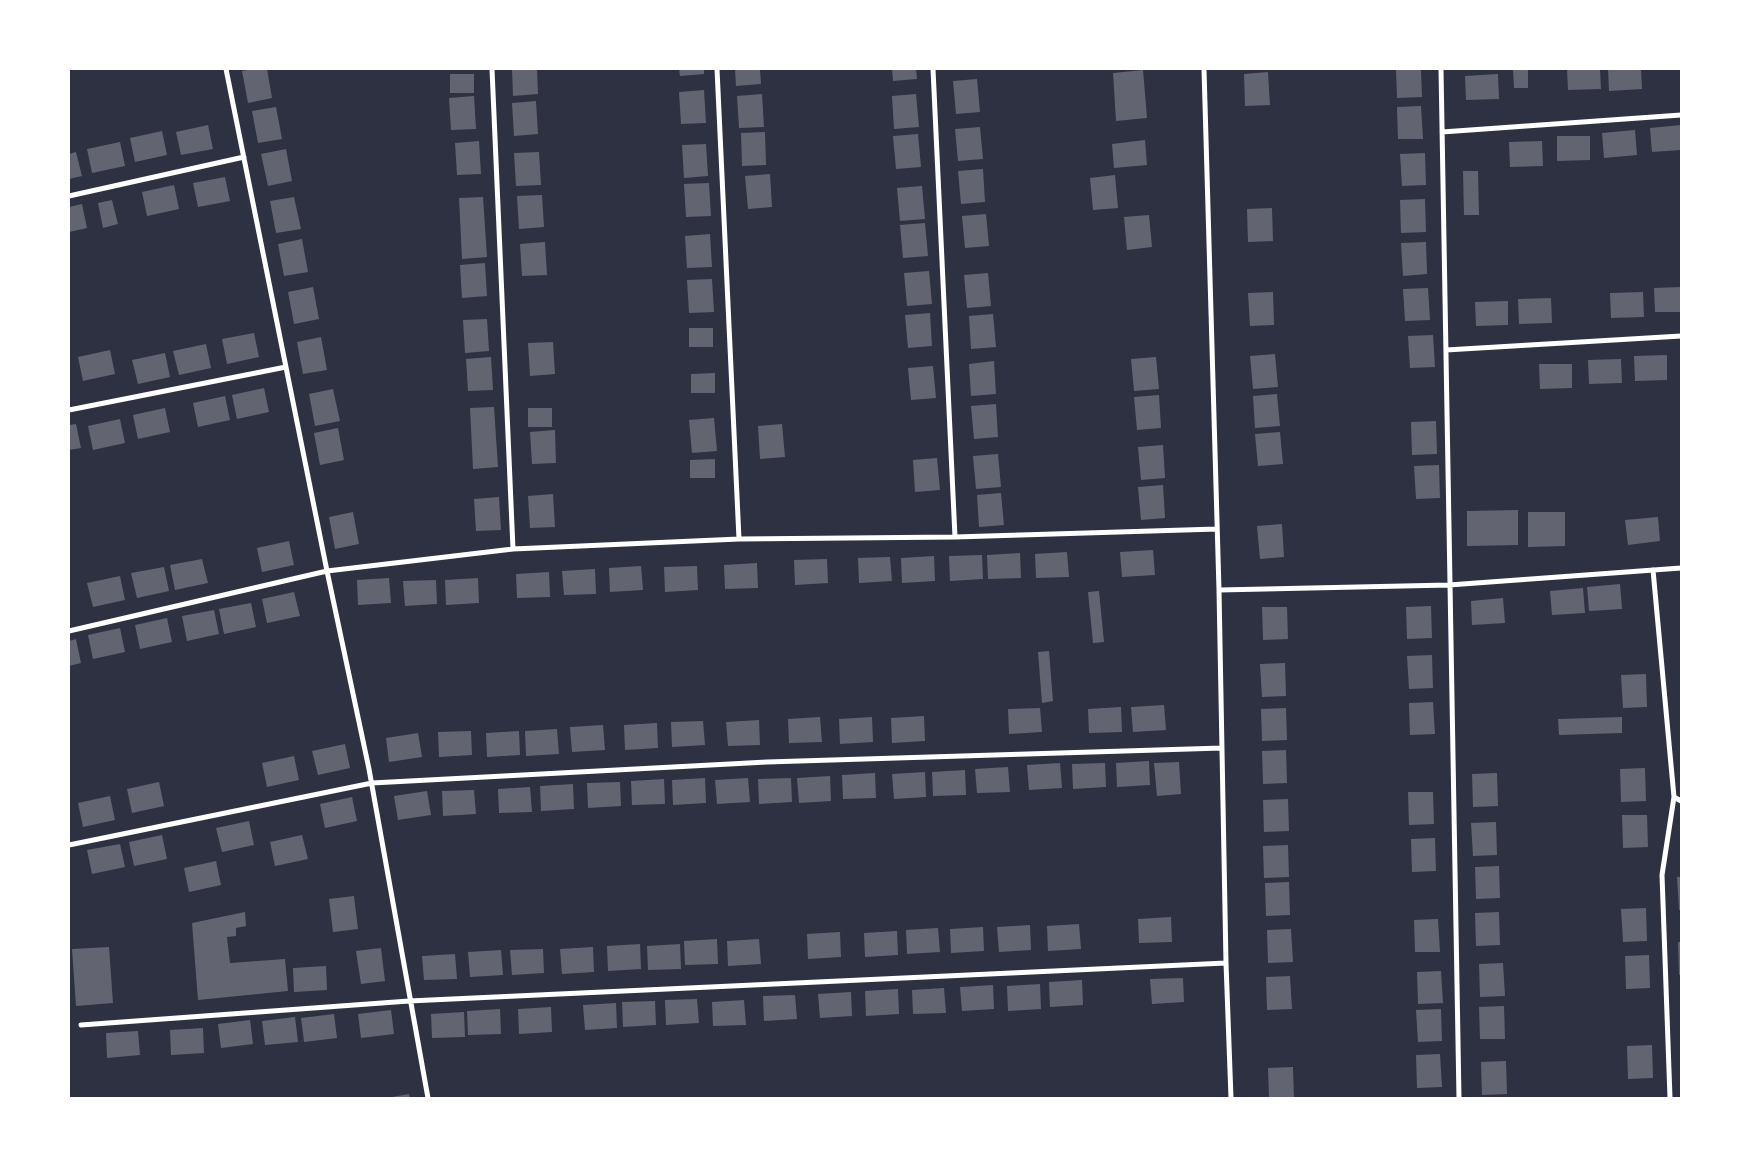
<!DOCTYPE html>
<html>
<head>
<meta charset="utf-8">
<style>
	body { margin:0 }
	#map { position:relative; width:1750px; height:1167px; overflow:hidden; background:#2d3142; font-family:"Varela Round",sans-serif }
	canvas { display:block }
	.frame { position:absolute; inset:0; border:70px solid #fff; pointer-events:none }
</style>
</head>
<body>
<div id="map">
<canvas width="1750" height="1167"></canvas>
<div class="frame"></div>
</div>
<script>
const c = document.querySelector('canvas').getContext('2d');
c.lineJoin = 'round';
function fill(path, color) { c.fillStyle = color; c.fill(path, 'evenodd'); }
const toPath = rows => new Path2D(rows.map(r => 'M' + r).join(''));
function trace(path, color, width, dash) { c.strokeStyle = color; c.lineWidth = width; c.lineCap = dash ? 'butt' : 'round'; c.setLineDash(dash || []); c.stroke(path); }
fill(toPath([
	[251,69,267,69,272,98,248,103,242,71],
	[512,69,537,69,538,94,513,96],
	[679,69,704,69,704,74,680,76],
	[735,69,760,69,761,84,736,86],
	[892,69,916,69,917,79,893,81],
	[1396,69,1421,69,1422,97,1397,98],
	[1513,69,1528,69,1528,88,1514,88],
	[1567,69,1600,69,1601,89,1568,90],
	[1608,69,1641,69,1642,89,1609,91],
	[1143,70,1147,118,1116,121,1113,73],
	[1268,72,1270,105,1245,106,1244,74],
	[450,74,474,74,474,93,450,93],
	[1498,74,1499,99,1466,100,1465,76],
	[977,79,980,112,956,114,953,81],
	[704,90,706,123,681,124,679,92],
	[762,94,764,127,739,128,737,96],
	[916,94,919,127,894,129,892,96],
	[474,96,476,129,451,130,449,98],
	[536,101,538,134,514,136,512,103],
	[1421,106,1423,139,1398,139,1397,107],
	[276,107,282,139,258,143,252,111],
	[208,125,213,149,181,155,176,132],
	[1681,125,1681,150,1652,152,1650,128],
	[980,127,983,159,958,161,955,129],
	[1635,130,1637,155,1604,158,1602,133],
	[162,131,167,155,135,162,130,138],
	[765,132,766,165,742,166,741,133],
	[918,134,921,167,896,169,893,136],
	[1557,136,1590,136,1590,160,1557,161],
	[1145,140,1147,165,1114,168,1112,144],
	[479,141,481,174,457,175,455,143],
	[1542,141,1543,166,1510,167,1509,142],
	[120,142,125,166,92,173,87,149],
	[706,144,708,176,684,178,682,145],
	[286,149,292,181,268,186,261,154],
	[76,152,82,176,69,179,69,154],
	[539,152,541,185,516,186,514,153],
	[1425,153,1426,185,1402,186,1400,154],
	[983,169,985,202,961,204,958,171],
	[1463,171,1478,171,1479,215,1464,215],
	[770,174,772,207,748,209,745,176],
	[1115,175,1118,208,1093,210,1090,178],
	[225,177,230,201,198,207,193,183],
	[709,183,711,216,686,217,684,184],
	[174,185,179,209,147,216,142,192],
	[922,186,925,219,900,221,897,188],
	[542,195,544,227,519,229,517,196],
	[294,197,301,229,276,233,270,201],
	[483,197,487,257,462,259,459,198],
	[1425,199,1426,232,1401,233,1400,200],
	[112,200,118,224,103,228,98,203],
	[82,204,87,228,69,232,69,207],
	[1272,208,1273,241,1248,242,1247,209],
	[986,214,989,246,965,248,962,216],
	[1149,215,1152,247,1127,250,1124,217],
	[925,223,928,256,903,258,900,225],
	[710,234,712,267,687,268,685,236],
	[302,239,308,272,284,276,278,244],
	[545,242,547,275,522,276,520,244],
	[1426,242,1427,274,1403,276,1401,243],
	[485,263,487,296,462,298,460,265],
	[929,271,932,304,907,306,904,273],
	[988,273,991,306,967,308,964,275],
	[712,279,714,312,689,313,687,280],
	[313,287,319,319,294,324,288,292],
	[1681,287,1681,312,1655,312,1654,288],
	[1428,288,1430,320,1405,321,1403,289],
	[1273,292,1274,325,1250,326,1248,293],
	[1643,292,1644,317,1611,318,1610,293],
	[1551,298,1552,323,1519,324,1518,299],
	[1508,301,1508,325,1476,326,1475,302],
	[930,313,932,346,908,348,905,315],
	[993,314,996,347,971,349,969,316],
	[487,319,489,351,465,353,463,320],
	[689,328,713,328,713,347,689,347],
	[254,333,259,357,227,364,222,339],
	[1433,335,1435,367,1410,368,1408,336],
	[321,337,327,370,303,374,297,342],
	[553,342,555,374,530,376,528,343],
	[206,344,211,368,179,375,173,351],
	[110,350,115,374,83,381,78,357],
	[165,353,170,377,138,384,132,360],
	[1275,354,1278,387,1253,389,1250,356],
	[1667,355,1667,380,1635,381,1634,356],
	[491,357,493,390,468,391,466,359],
	[1156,357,1159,389,1134,391,1131,359],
	[1621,359,1622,383,1589,384,1588,360],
	[994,361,996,394,971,396,969,364],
	[1539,364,1572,364,1572,388,1540,389],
	[933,366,936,398,911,400,908,368],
	[715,373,715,393,691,393,691,374],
	[264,388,269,412,237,419,232,395],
	[333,389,340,421,315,426,309,394],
	[1277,394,1280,426,1255,428,1253,396],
	[1159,395,1161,428,1137,430,1134,397],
	[225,396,230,420,198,427,193,403],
	[996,404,998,437,974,439,971,406],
	[494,407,498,467,473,469,470,408],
	[165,408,170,432,138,439,133,415],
	[528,408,552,408,552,427,528,427],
	[714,418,717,451,692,453,689,420],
	[120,419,125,443,93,450,88,426],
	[1436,421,1437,454,1412,455,1411,422],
	[76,424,81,448,69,450,69,425],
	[782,424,785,457,760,459,758,426],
	[338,428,344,460,320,465,314,433],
	[555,430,556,463,532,464,530,432],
	[1280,432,1283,464,1258,466,1255,434],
	[1163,445,1165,478,1141,480,1138,447],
	[998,454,1001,487,976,489,973,456],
	[937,458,940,490,915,492,913,460],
	[715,459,715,478,690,478,690,460],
	[1439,465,1440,498,1416,499,1414,466],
	[1163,485,1165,518,1141,520,1138,487],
	[1001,493,1004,525,979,527,977,495],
	[553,494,555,527,530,528,528,496],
	[499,497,501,530,476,531,474,499],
	[1518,510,1518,545,1467,546,1467,511],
	[353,512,359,544,335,549,329,517],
	[1528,512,1565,512,1565,546,1528,547],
	[1658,517,1660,541,1628,545,1625,520],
	[1282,524,1284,557,1260,559,1257,526],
	[289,541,294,565,262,572,257,548],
	[1153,550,1155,575,1122,577,1120,552],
	[1067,552,1069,577,1036,578,1035,554],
	[1020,553,1021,578,988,579,987,555],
	[982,555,983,579,950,581,949,556],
	[934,556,935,581,902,583,901,558],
	[890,557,892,581,859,583,858,558],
	[202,559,208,583,175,590,170,565],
	[827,559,828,583,795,585,794,560],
	[757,563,758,588,725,589,724,565],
	[641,566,643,590,610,592,609,568],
	[697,566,698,590,665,592,664,567],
	[164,567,169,591,137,598,131,573],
	[595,569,596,594,564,595,562,571],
	[549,572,550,597,517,598,516,574],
	[120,576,125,600,93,607,87,583],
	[389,578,391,603,358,605,357,580],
	[478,578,479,603,446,605,445,580],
	[436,580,437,604,405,606,403,581],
	[1620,584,1622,609,1589,611,1587,587],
	[1583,588,1585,613,1552,615,1550,591],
	[1099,591,1104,642,1093,643,1088,592],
	[294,592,300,616,267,623,262,599],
	[1503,598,1505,623,1472,625,1471,601],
	[251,603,256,627,224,634,219,609],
	[1431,606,1432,638,1407,639,1406,607],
	[1262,607,1287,607,1288,639,1263,640],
	[214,610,219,634,187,641,182,616],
	[167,618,172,642,140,649,135,625],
	[120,628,125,652,93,659,88,635],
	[76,639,81,663,69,666,69,641],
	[1049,651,1053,701,1042,703,1038,652],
	[1432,655,1433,688,1409,689,1407,656],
	[1285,663,1286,696,1262,697,1260,664],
	[1646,674,1647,707,1623,708,1621,675],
	[1433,702,1435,734,1410,735,1409,703],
	[1164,705,1166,730,1133,732,1131,707],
	[1121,707,1122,732,1089,733,1088,709],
	[1040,708,1042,732,1009,734,1008,709],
	[1286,708,1287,740,1262,741,1261,709],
	[924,716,925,741,892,743,891,718],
	[820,717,822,742,789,743,788,719],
	[872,717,873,742,840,744,839,719],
	[1622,717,1622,733,1559,735,1558,719],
	[759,720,760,745,728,746,726,722],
	[703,721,705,745,672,747,671,722],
	[657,723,658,748,625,750,624,725],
	[603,725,605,750,572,752,570,727],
	[557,729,559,754,526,756,525,731],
	[471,731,472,755,439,757,438,732],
	[519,731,520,755,487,757,486,733],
	[418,733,422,757,389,762,386,738],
	[345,744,350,768,318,775,312,751],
	[1286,750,1287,783,1263,784,1262,751],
	[294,756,299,780,267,787,262,763],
	[1149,761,1150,785,1117,787,1116,763],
	[1179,762,1181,794,1157,796,1154,763],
	[1060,763,1062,788,1029,790,1027,765],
	[1105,763,1106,787,1073,789,1072,764],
	[1008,767,1010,792,977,793,975,769],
	[1645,768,1646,801,1621,802,1620,769],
	[965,770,966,795,933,796,932,772],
	[925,772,926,797,894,799,892,774],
	[875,773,876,798,843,799,842,775],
	[1497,773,1498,806,1473,807,1472,774],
	[830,776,831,801,799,803,797,778],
	[705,778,706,803,673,805,672,780],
	[748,778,750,802,717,804,715,780],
	[791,778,792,802,759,804,758,779],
	[664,779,665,804,632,805,631,781],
	[159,782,164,806,132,813,127,789],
	[620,782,621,806,588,808,587,783],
	[573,784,574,809,541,811,540,786],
	[530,787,532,812,499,813,498,789],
	[474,790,476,814,443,816,442,791],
	[427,791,431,815,398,820,394,796],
	[1408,792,1433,792,1434,824,1409,825],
	[110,796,115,820,83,827,78,803],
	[352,797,357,821,325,828,320,804],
	[1288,799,1289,831,1264,832,1263,800],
	[1622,815,1647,815,1648,847,1623,848],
	[249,821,254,845,222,852,216,828],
	[1496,822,1497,855,1473,856,1471,823],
	[162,835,167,859,134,866,129,842],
	[302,835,308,859,275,866,270,842],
	[1435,838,1436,871,1412,872,1411,839],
	[120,844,125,867,92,874,87,850],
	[1288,845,1289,877,1264,878,1263,846],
	[216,861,221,885,189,892,184,868],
	[1499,866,1500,898,1476,899,1475,867],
	[1677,877,1681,877,1681,910,1679,910],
	[1289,882,1290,915,1266,916,1265,883],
	[354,896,358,929,333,932,329,899],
	[1646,908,1647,941,1623,942,1621,909],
	[245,912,246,926,236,928,236,936,227,937,230,963,285,959,288,991,198,1000,192,923],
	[1499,912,1500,945,1476,946,1475,913],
	[1171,917,1172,942,1139,943,1138,919],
	[1438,919,1440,952,1415,952,1414,920],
	[1079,924,1081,949,1048,951,1047,926],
	[1030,925,1031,950,999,952,997,927],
	[983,927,984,951,951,953,950,929],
	[938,928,940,952,907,954,906,930],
	[1291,929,1293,962,1268,963,1267,930],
	[897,931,898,955,865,957,864,933],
	[840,932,841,957,808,959,807,934],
	[717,939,718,964,685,965,684,941],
	[759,939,761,964,728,966,727,941],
	[1678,942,1681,942,1681,975,1679,975],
	[640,944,641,969,608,971,607,946],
	[680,944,681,969,648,970,647,946],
	[109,947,113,1003,76,1006,72,949],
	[593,947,594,972,562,974,560,949],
	[381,948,385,981,361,984,356,951],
	[543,949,544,973,512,975,510,950],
	[501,950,503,975,470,977,468,952],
	[455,954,457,979,424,980,422,956],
	[1649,955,1650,988,1626,989,1625,956],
	[1503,963,1505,996,1480,997,1479,964],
	[326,966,327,990,294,992,293,968],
	[1441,971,1443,1003,1418,1004,1417,972],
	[1290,976,1292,1009,1267,1010,1266,977],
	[1183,978,1184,1002,1152,1004,1150,979],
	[1082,980,1083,1005,1050,1007,1049,982],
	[1040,984,1041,1009,1008,1011,1007,986],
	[993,985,994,1009,962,1011,960,987],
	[944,988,946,1013,913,1014,912,990],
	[898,989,899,1014,866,1016,865,991],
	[851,992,852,1016,820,1018,818,994],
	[795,995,797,1019,764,1021,763,996],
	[697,999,699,1023,666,1025,665,1000],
	[744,1000,746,1025,713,1026,712,1002],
	[655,1001,656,1025,623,1027,622,1002],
	[616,1003,617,1028,585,1030,583,1005],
	[1504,1006,1505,1039,1480,1039,1479,1007],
	[551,1007,552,1032,519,1034,518,1009],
	[500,1009,501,1034,468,1035,467,1011],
	[1441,1009,1442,1041,1418,1042,1416,1010],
	[391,1010,394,1034,361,1038,358,1014],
	[464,1012,465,1037,432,1038,431,1014],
	[334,1014,337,1038,304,1042,301,1018],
	[295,1017,298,1042,265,1045,262,1021],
	[250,1020,253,1044,221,1048,218,1024],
	[203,1028,204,1053,171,1055,170,1030],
	[138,1031,140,1055,107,1058,106,1033],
	[1652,1045,1653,1078,1628,1079,1627,1046],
	[1440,1054,1442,1087,1417,1088,1416,1055],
	[1506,1061,1507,1094,1482,1095,1481,1062],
	[1293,1067,1294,1098,1269,1098,1268,1068],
	[409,1094,410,1098,392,1098,392,1097]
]), '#626471');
trace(toPath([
	[226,69,327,571,369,769,428,1098],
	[492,69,513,549],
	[717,69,739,539],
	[933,69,955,537],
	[1204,69,1219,590,1226,963,1231,1098],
	[1441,69,1459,1098],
	[1442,132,1681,115],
	[69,196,244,157],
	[1446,350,1681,336],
	[69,410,286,367],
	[1653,570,1674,797,1662,875,1670,1098],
	[1219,590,1449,585,1681,568],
	[69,631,327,571,513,549,739,539,955,537,1217,529],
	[1674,797,1681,801],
	[69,845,372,783,767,762,1222,748],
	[81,1025,409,1001,1226,963]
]), '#fff', 5);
</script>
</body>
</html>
